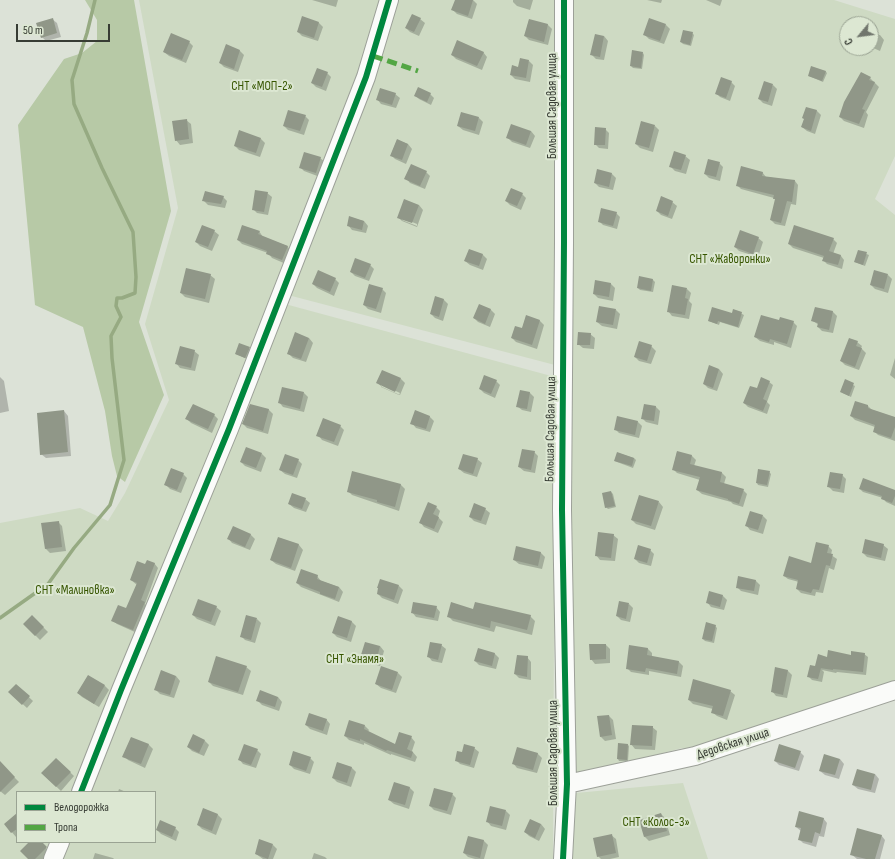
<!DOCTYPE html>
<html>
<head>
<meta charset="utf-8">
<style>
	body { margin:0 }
	#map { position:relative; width:895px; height:859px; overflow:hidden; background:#dce2d7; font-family:"Sofia Sans Condensed",sans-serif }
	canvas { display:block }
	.legend { position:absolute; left:16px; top:791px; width:140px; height:52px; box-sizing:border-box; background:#dce7d2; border:1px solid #9aa393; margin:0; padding:5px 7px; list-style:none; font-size:12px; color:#373c34 }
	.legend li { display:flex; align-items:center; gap:8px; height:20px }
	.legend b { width:20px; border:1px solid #9aa393 }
	.north { position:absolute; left:839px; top:16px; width:40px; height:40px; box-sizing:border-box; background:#dce7d2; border:1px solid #9aa393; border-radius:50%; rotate:241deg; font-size:11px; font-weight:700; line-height:16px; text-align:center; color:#373c34 }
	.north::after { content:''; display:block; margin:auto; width:14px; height:18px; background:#71766d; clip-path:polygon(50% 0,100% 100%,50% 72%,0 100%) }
	.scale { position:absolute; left:16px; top:24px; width:94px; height:18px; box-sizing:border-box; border:2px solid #373c34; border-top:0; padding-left:5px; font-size:12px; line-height:14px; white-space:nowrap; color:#373c34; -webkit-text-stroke:3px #dce7d2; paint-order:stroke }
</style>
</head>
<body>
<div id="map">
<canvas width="895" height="859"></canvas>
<ul class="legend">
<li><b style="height:5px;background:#00873e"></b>Велодорожка</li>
<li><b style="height:5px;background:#53a644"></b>Тропа</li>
</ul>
<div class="north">С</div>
<div class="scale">50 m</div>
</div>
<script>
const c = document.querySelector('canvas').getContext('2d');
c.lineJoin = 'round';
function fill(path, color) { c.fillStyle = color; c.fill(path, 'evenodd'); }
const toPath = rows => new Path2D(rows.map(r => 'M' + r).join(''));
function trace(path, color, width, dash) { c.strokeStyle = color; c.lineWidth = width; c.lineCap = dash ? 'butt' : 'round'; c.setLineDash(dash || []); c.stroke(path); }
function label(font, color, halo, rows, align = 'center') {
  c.font = font + ' "Sofia Sans Condensed",sans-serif'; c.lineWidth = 4; c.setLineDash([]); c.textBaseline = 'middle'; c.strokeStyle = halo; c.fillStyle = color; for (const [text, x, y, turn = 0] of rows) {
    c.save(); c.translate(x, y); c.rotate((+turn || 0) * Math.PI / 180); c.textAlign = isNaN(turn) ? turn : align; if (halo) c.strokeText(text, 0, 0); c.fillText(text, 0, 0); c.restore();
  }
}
fill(toPath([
	[139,0,384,0,365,66,258,340,74,792,17,792,17,842,53,842,46,859,0,859,0,523,80,508,108,521,125,493,169,400,145,324,178,208],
	[395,0,555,0,555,365,288,295],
	[573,0,834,0,895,19,895,156,875,199,895,215,895,690,695,756,682,748,576,776,573,684,572,522],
	[847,24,871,24,871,48,847,48],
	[285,304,555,377,553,859,60,859,67,842,155,842,155,792,88,792],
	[683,783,708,859,571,859,576,793]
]), '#cedac3');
fill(toPath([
	[85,0,134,0,171,211,139,322,164,395,125,482,117,476,112,456,105,411,83,327,35,305,18,125,64,59,82,53,97,41,97,20]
]), '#b7c9a6');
fill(toPath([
	[312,0,338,0,336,7],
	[456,0,473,0,477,4,472,19,457,14,452,9],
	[513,0,533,0,530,10,517,6,513,2],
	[647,0,662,0,661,3],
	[706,0,722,0,720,6],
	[412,15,420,19,425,23,419,36,410,32,406,28],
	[303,18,319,23,323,27,318,41,302,36,298,32],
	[52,19,57,23,61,37,46,41,42,37],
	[529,20,548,25,552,29,548,45,529,40,525,36],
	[666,25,670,29,664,44,649,39,644,34],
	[871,32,880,35,884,40,880,51,871,47],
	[692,33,694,35,691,46,683,44,681,42],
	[604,36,608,41,604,60,596,59,591,54],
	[189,42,193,46,186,63,169,56,164,52],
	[226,46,240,51,244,55,238,72,224,67,220,63],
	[483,52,487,57,482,70,456,59,452,55],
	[643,53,644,55,642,69,633,68,631,66],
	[529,61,533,65,530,82,515,79,511,75],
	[825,71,827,73,823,82,809,76],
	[327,73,331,77,326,91,316,87,312,83],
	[870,78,879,87,866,112,868,115,864,128,844,121,840,117],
	[731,82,735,86,730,101,720,97,716,93],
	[773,85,777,89,772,106,763,103,759,99],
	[395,94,400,98,396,108,381,104,377,99],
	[430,94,434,98,431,105,419,99,415,95],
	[807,108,817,111,821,115,815,134,807,131,802,127],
	[305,116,309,120,304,135,288,130,284,126],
	[479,118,483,122,479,135,463,130,458,126],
	[186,120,191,124,193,143,180,145,176,140],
	[655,126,659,130,653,152,640,148,636,144],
	[605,129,609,133,608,149,599,148,595,144],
	[531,131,535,136,530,148,512,142,508,138],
	[261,139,265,143,260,157,239,150,235,146],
	[397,140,408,144,412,149,406,164,395,159,391,155],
	[685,156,690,160,686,174,675,171,670,166],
	[320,158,325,162,320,177,304,171,300,167],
	[719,163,723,167,720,181,709,178,705,174],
	[426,172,430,176,425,189,410,183,406,178],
	[762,172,766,177,795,181,798,185,796,205,791,204,785,226,775,224,771,220,776,201,774,198,741,189,737,185],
	[612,174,616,178,613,190,599,187,595,183],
	[267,193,272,197,268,215,257,213,253,209],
	[522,194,526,198,521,210,510,205,506,201],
	[223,197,227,201,225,208,208,205,204,201],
	[672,202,677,206,672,219,661,215,657,211],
	[419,205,423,210,417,227,402,221,398,217],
	[402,218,417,224,417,226,402,220],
	[616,213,620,217,617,229,603,225,599,221],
	[350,218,364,221,368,226,366,233,352,230,348,225],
	[214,231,219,235,212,251,200,246,196,242],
	[259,231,263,237,287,246,291,251,286,264,272,258,268,253,242,244,238,240],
	[758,238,763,242,758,257,739,251,735,247],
	[833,239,837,243,833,254,841,256,844,260,842,269,827,264,823,260,824,258,793,248,789,244],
	[469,250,483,255,487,259,483,270,470,265,465,261],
	[859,251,869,255,865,266,855,262],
	[370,265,374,269,369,281,355,276,351,272],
	[210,275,215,279,209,303,185,297,181,293],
	[888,275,892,279,888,293,875,289,871,285],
	[640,277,653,280,655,282,653,292,640,290,638,288],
	[335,279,339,283,334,296,317,288,313,284],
	[596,281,611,284,615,288,613,301,598,298,594,294],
	[382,289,386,293,381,313,368,309,364,305],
	[687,289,691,293,689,301,692,304,689,319,672,316,668,311],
	[436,297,444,300,448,304,443,321,435,318,431,314],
	[480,305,491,310,495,314,490,327,478,322,474,318],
	[815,308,833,312,837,316,833,333,822,331,818,327,819,325,813,321],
	[616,310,620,314,617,329,602,326,597,322],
	[734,310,744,315,739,328,720,322,719,325,709,321,732,314],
	[526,317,540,321,544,325,537,349,516,342,512,338,522,329],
	[780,321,793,322,797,326,791,348,774,342,774,345,760,341,755,337],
	[590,334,595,338,594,349,583,348,578,344],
	[309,338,313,343,306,362,293,358,288,353],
	[857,342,862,346,861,348,866,353,859,370,845,365,841,361],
	[651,346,656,351,651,364,639,361,635,357],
	[249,348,251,350,247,359,236,354],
	[194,351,199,355,195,371,180,368,176,363],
	[895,358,895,379,890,375],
	[719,369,723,374,717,391,708,388,704,384],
	[0,377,4,381,9,411,0,413],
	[401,379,405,383,400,395,382,387,378,383],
	[381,384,400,393,399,395,381,387],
	[496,381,500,385,495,398,484,393,480,389],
	[845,381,855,386,851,397,843,393],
	[769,382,773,385,767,402,770,405,767,414,748,407,744,403],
	[521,391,530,393,534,397,531,412,522,410,517,406],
	[304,393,308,397,304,412,283,407,279,402],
	[251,405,269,410,273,414,268,434,247,428,243,424],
	[645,405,656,407,660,411,658,425,646,422,642,418],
	[868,406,872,410,895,418,895,441,878,435,874,431,875,427,855,420,851,416],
	[64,411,68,416,71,456,46,458,41,454],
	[214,415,218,419,212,433,191,423,187,419],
	[429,416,434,421,430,432,416,428,412,423],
	[638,422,642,426,639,438,619,433,615,429],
	[340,426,344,430,338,446,322,440,318,435],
	[534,452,538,456,535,473,524,471,519,467],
	[677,452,692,456,696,460,694,466,722,473,726,477,724,484,743,490,747,494,743,507,733,504,731,502,702,494,697,490,700,480,677,473,673,469],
	[618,453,634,458,636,460,633,468,617,462,615,461],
	[262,454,266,458,261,472,245,466,241,462],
	[477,459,482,463,477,477,464,473,459,469],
	[298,460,302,464,297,478,285,474,280,470],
	[769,472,771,474,768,487,758,485,757,483],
	[353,473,401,485,405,489,399,511,352,495,348,491],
	[183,474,187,478,181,493,170,489,166,485],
	[842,475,846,479,844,493,833,491,828,486],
	[860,489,895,492,895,506,886,502,883,498,863,492],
	[611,492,613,494,616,507,608,509,606,507],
	[305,499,310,503,306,512,294,508,289,504],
	[659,502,663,507,655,530,636,524,632,520],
	[436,507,440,511,438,517,443,522,438,533,424,527,420,522],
	[485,509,490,513,486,525,474,521,470,517],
	[763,516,767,520,763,534,750,530,746,525],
	[58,522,62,526,66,551,50,553,46,549,42,524],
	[250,534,255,539,250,550,232,543,228,538],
	[613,535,618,539,615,561,600,560,596,555],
	[279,538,299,545,303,550,295,571,276,564,271,560],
	[883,545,888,549,885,561,867,557,863,553],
	[828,546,832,550,831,555,837,559,834,570,829,568,823,593,816,592,815,596,801,593,797,589,799,582,788,579,784,576,812,564],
	[517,547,541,553,545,557,542,569,519,564,514,560],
	[650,550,654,554,651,566,639,563,635,559],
	[154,563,158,568,145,604,148,607,137,633,117,624,112,620,126,610,137,585,131,580,146,565],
	[317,576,321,581,339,587,343,592,339,602,301,587,297,583],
	[739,577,756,581,760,585,758,595,741,591,737,587],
	[399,586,403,590,398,604,382,598,378,594],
	[723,596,727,600,724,610,711,607,707,602],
	[629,604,633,608,630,622,621,620,617,616],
	[216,607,221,611,215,626,197,619,193,615],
	[436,607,440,612,438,621,416,617,412,612],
	[474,610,530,616,535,621,532,635,496,626,494,632,453,621,448,616],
	[32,616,48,632,40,640,24,624],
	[338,617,352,622,356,626,351,642,337,637,333,633],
	[257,619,261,623,255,643,245,640,241,636],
	[715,626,717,628,714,643,705,641,703,639],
	[441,645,446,649,442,663,432,661,428,656],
	[606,645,610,649,610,663,595,664,591,659],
	[380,646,384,651,380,666,366,662,362,658],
	[630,646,648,649,652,653,652,657,679,662,683,666,681,677,649,671,649,675,631,672,627,668],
	[478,650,495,654,499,658,496,669,479,665,475,661],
	[864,654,868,657,866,675,837,672,836,673,822,670,824,672,822,682,812,680,808,676,828,658],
	[527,657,531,662,531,680,519,678,515,674],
	[246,667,251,671,243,695,213,686,209,682],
	[776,668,788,671,792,675,787,698,776,696,772,691],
	[398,673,402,677,396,693,381,688,376,684],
	[88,676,105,686,109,690,99,707,82,697,78,693],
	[176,676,180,681,174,698,160,694,156,690],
	[16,685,33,701,27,708,14,696],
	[730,691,735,695,727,720,717,716,712,712,713,709,693,704,689,700],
	[278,697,282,702,279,711,262,705,258,701],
	[609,716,613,720,616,739,605,741,601,737],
	[326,719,330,724,327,735,310,729,306,725],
	[365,726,369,730,368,732,396,745,411,737,415,742,412,751,417,757,415,762,391,754,391,755,364,743,364,745,349,740,345,736],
	[652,727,657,731,655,750,635,749,631,744],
	[193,736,205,741,209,745,204,756,192,751,188,747],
	[131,738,149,745,153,749,145,768,128,760,124,756],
	[628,745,629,746,628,761,619,761,618,759],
	[474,748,479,752,474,768,460,764,456,760,463,753],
	[257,750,261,754,256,768,243,764,239,759],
	[800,752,804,756,799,771,779,765,775,761],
	[537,753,542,758,537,773,517,768,513,763],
	[310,758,314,762,310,774,294,769,290,765],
	[56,759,74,776,61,791,42,773],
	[840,759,844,764,839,779,825,775,820,771],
	[337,763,352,768,356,772,351,787,337,782,333,778],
	[1,764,19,782,5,795,0,791,0,765],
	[875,774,879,779,875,793,858,789,853,785],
	[395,783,410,788,414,792,409,809,394,804,389,800],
	[119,789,126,792,118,792],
	[452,794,456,798,451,815,434,810,430,806],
	[204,809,218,815,222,819,216,835,202,829,198,825],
	[506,811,510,815,506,830,491,826,487,821],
	[661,814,665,818,670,835,649,841,645,837,640,820],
	[17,815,17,836,16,837,5,824],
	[823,818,827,823,824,837,819,836,816,847,803,843,799,839,801,831,796,827],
	[541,824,545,829,539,841,529,836,525,832],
	[175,828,179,832,176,841,161,834,157,830],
	[611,835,616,839,619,857,610,859,601,859,598,856],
	[881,835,885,840,880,859,857,859,851,854],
	[469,837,484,841,488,845,484,859,475,859,468,857,464,853],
	[31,842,40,842,50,852,43,859,30,859],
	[273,845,277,849,273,859,263,859,256,854],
	[95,853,113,858,114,859,93,859],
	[314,853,325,857,327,859,312,859]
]), '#0003');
trace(toPath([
	[0,618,48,584,74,548,110,505,124,460,112,358,111,336,121,317,116,306,117,298,122,298,135,293,136,277,133,232,102,168,74,104,72,80,87,33,95,0]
]), '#96aa82', 3.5);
fill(toPath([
	[455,0,473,0,468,16,451,10],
	[412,14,421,18,414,32,405,28],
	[302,16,319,22,314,38,297,32],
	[53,18,57,33,41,38,36,23],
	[649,18,666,24,660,41,643,35],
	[529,19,548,24,544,42,524,36],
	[683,30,693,32,690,45,680,42],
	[171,33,190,41,182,60,163,52],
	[595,34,604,36,600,57,590,55],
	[457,40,484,52,477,66,451,55],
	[226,44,240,50,234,69,219,63],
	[632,50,643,52,641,68,630,66],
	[520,58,529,60,526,78,510,75,512,65,518,67],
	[811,66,826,71,822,81,808,76],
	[317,68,328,72,322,87,311,83],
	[861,72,871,77,869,80,875,82,862,109,865,110,859,124,839,117,844,102],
	[721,77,732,81,726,98,715,94],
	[764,81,773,84,768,102,758,99],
	[418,87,431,93,427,102,414,96],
	[380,88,396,93,392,105,376,100],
	[806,107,817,110,811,131,801,127,804,119,802,118],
	[288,110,306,115,300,131,283,126],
	[461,112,479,117,475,131,457,126],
	[187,119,189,139,175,141,172,121],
	[641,121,655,125,649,148,635,144],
	[511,124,531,131,526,145,506,138],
	[595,127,606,128,605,145,594,145],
	[239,130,261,138,256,153,234,146],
	[397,139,408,144,402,160,390,156],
	[674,151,686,155,681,170,669,167],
	[304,152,321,157,316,173,299,168],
	[708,159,720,162,716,177,704,174],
	[411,164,427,171,420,186,404,179],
	[741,166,763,172,762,176,795,180,792,202,787,201,781,223,770,220,775,199,773,199,774,195,736,186],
	[597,169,612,173,609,187,594,183],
	[511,188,523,193,517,206,505,201],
	[255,190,268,192,264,212,252,210],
	[205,191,224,196,221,204,202,201],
	[661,196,673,201,668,216,656,211],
	[404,199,419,205,412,223,397,218],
	[601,208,617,212,613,226,598,222],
	[349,216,364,221,362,230,347,226],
	[202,225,215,230,208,247,195,242],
	[242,225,260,231,258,234,288,246,282,260,266,254,267,251,237,240],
	[794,225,834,238,829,251,841,255,838,265,822,261,824,256,788,244],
	[740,230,759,237,753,254,734,247],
	[469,249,483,254,479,266,464,261],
	[858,250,867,252,863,265,854,262],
	[355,258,371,264,365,278,350,272],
	[186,268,211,274,205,299,180,293],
	[318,270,336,278,330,292,312,284],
	[874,270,888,274,884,289,870,285],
	[639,276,653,279,651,291,637,288],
	[595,280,611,283,609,297,593,294],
	[369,284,383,288,376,309,363,305],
	[672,285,687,288,685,298,688,299,685,315,667,312],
	[435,296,444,299,439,317,430,314],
	[479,304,491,309,485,324,473,318],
	[599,306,616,309,613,325,596,322],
	[712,307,732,313,733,309,742,312,738,327,718,321,717,324,708,321],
	[815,307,833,311,829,330,817,327,818,323,811,321],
	[526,315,540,320,532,345,511,338,515,326,522,328],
	[761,315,779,320,780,317,794,321,787,344,770,339,769,342,754,337],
	[295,332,309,338,301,359,287,354],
	[578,332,591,333,590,345,577,345],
	[849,338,858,341,856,346,862,348,855,367,840,361],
	[639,341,652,345,647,361,634,357],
	[239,343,250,347,245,358,235,354],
	[180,346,195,350,191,368,175,364],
	[709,365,719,369,713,388,703,384],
	[382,370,401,378,395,392,376,383],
	[484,375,497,380,491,394,479,389],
	[761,377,770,381,763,399,767,401,763,411,743,403,750,386,757,388],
	[845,379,854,383,849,396,840,392],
	[282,387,304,392,300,409,278,403],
	[520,390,530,392,527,409,516,407],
	[855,401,868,405,868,408,895,417,895,427,891,438,873,432,875,425,850,416],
	[193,404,215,414,208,429,185,419],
	[250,404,269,409,263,431,242,424],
	[644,404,656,406,654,421,641,419],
	[64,410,68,452,40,455,37,413],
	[415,410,430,416,426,429,410,424],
	[617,416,638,421,635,435,614,430],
	[323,418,341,425,334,442,316,436],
	[246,447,262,453,256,468,240,462],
	[522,449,535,451,531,470,518,467],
	[677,451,692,455,690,464,722,472,720,482,744,489,739,504,728,500,728,499,696,490,700,477,672,470],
	[617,452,634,458,632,466,614,461],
	[285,454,299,459,293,475,279,470],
	[463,454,478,458,473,474,458,469],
	[171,468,184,473,177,490,164,485],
	[758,469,770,471,767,485,756,483],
	[352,471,401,484,395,507,377,502,377,500,347,492],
	[830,472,843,474,840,489,827,487],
	[863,478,895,490,895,496,892,503,881,499,882,496,859,489],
	[611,491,615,506,605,508,602,493],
	[292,493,306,498,302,509,288,504],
	[639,495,659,501,651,526,631,520],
	[428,502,437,506,433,514,439,517,434,529,419,523],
	[474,503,486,508,481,521,469,517],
	[750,511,763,515,758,530,745,526],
	[59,521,62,547,45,549,41,523],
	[233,526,251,534,245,547,227,539],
	[598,532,614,534,611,558,595,556],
	[278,537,299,544,291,568,270,560],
	[865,539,884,544,881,558,862,553],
	[816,542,829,545,827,553,833,554,830,566,826,565,819,590,813,589,811,593,796,589,798,580,783,576,789,556,811,563],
	[638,545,651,549,647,563,634,559],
	[516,546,541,552,538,566,513,560],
	[147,560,155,563,141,600,145,602,133,630,111,621,118,605,126,608,137,583,130,580,137,561,145,564],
	[301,569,318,575,317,579,339,587,335,599,320,594,320,592,296,583],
	[738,576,756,580,754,591,736,588],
	[380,579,399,585,394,600,377,594,378,588,377,588],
	[709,591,723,595,720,607,706,603],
	[198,599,217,606,211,622,192,615],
	[619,601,629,603,626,619,616,616],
	[413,602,437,606,434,618,411,613],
	[451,602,473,609,475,602,531,615,527,630,491,621,490,628,447,617],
	[32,615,44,627,35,636,23,624],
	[246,615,257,618,251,640,240,637],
	[338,616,352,621,347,638,332,633],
	[706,622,716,625,712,641,702,639],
	[365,642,380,646,376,662,360,658],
	[430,642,442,644,438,660,427,657],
	[589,644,606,644,606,659,590,660],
	[629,645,648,648,647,655,679,661,677,674,646,668,645,672,626,669],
	[478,648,495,653,492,666,474,661],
	[828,650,851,655,851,651,865,653,863,672,833,669,833,670,820,668,821,668,818,679,807,677,810,665,815,666,818,654,827,657],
	[517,655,528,656,527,677,514,674],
	[216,656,247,666,238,692,208,682],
	[381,666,398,672,392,690,375,684],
	[775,667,788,670,783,695,771,692],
	[161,670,176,676,170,695,154,690],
	[88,675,105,685,94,704,77,693],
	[693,679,731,690,723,716,711,713,713,706,688,700],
	[16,684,30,696,22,705,8,692],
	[260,690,278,697,275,707,256,701],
	[309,713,327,719,323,731,305,725],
	[609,715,612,735,600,737,597,716],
	[349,720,365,725,364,729,395,744,399,732,412,736,407,749,413,752,411,758,387,750,386,751,360,739,360,741,344,736],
	[632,725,653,726,652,746,630,745],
	[193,734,205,740,199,753,187,747],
	[131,737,149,744,141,764,122,757],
	[618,743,628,744,627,760,617,759],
	[244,744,258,749,251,765,238,760],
	[464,744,475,747,470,765,455,761,457,751,462,752],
	[779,744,801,751,795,768,774,761],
	[517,747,538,753,533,770,512,764],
	[293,751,311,757,306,771,289,765],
	[824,754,840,759,835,775,819,771],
	[56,758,71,772,56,787,41,773],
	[0,761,15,777,0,792],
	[337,762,352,767,347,783,332,778],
	[857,769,875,774,871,790,852,785],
	[394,782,410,787,405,805,388,800],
	[434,788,453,793,447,811,429,806],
	[490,806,506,810,502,826,486,822],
	[203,808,218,814,212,831,197,825],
	[799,811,824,818,820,834,815,832,812,843,798,840,801,828,795,827],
	[17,813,17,829,11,833,4,824],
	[661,813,667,831,644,837,639,820],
	[530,819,541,824,535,838,524,832],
	[160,820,176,827,172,837,156,830],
	[857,828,882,835,875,859,866,859,850,855],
	[612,834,616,853,597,857,593,838],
	[468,836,484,840,480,858,463,853],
	[259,839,273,844,268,859,255,854],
	[29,842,42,842,47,847,35,859,28,859,20,851]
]), '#909788');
const minor = toPath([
	[567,784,695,756,895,690],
	[81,792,121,690,229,429,366,77,389,0],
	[53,859,60,842],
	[563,859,567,784,562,510,564,242,564,0]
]);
trace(minor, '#9ca098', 20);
trace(minor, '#fafbf9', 18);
trace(toPath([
	[373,56,418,71]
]), '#53a644', 5, [10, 5]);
trace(toPath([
	[81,792,121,690,229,429,366,77,389,0],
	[563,859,567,784,562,510,564,242,564,0]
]), '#00873e', 6);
label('13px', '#375600', '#dce7d2', [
	["СНТ «МОП-2»",262,87],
	["СНТ «Жаворонки»",730,260],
	["СНТ «Малиновка»",75,591],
	["СНТ «Знамя»",355,660],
	["СНТ «Колос-3»",656,823]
]);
label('13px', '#373c34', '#dce7d2', [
	["Большая Садовая улица",553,106,-90],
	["Большая Садовая улица",551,429,-89],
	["Дедовская улица",733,744,-18],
	["Большая Садовая улица",554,753,-90]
]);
</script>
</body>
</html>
